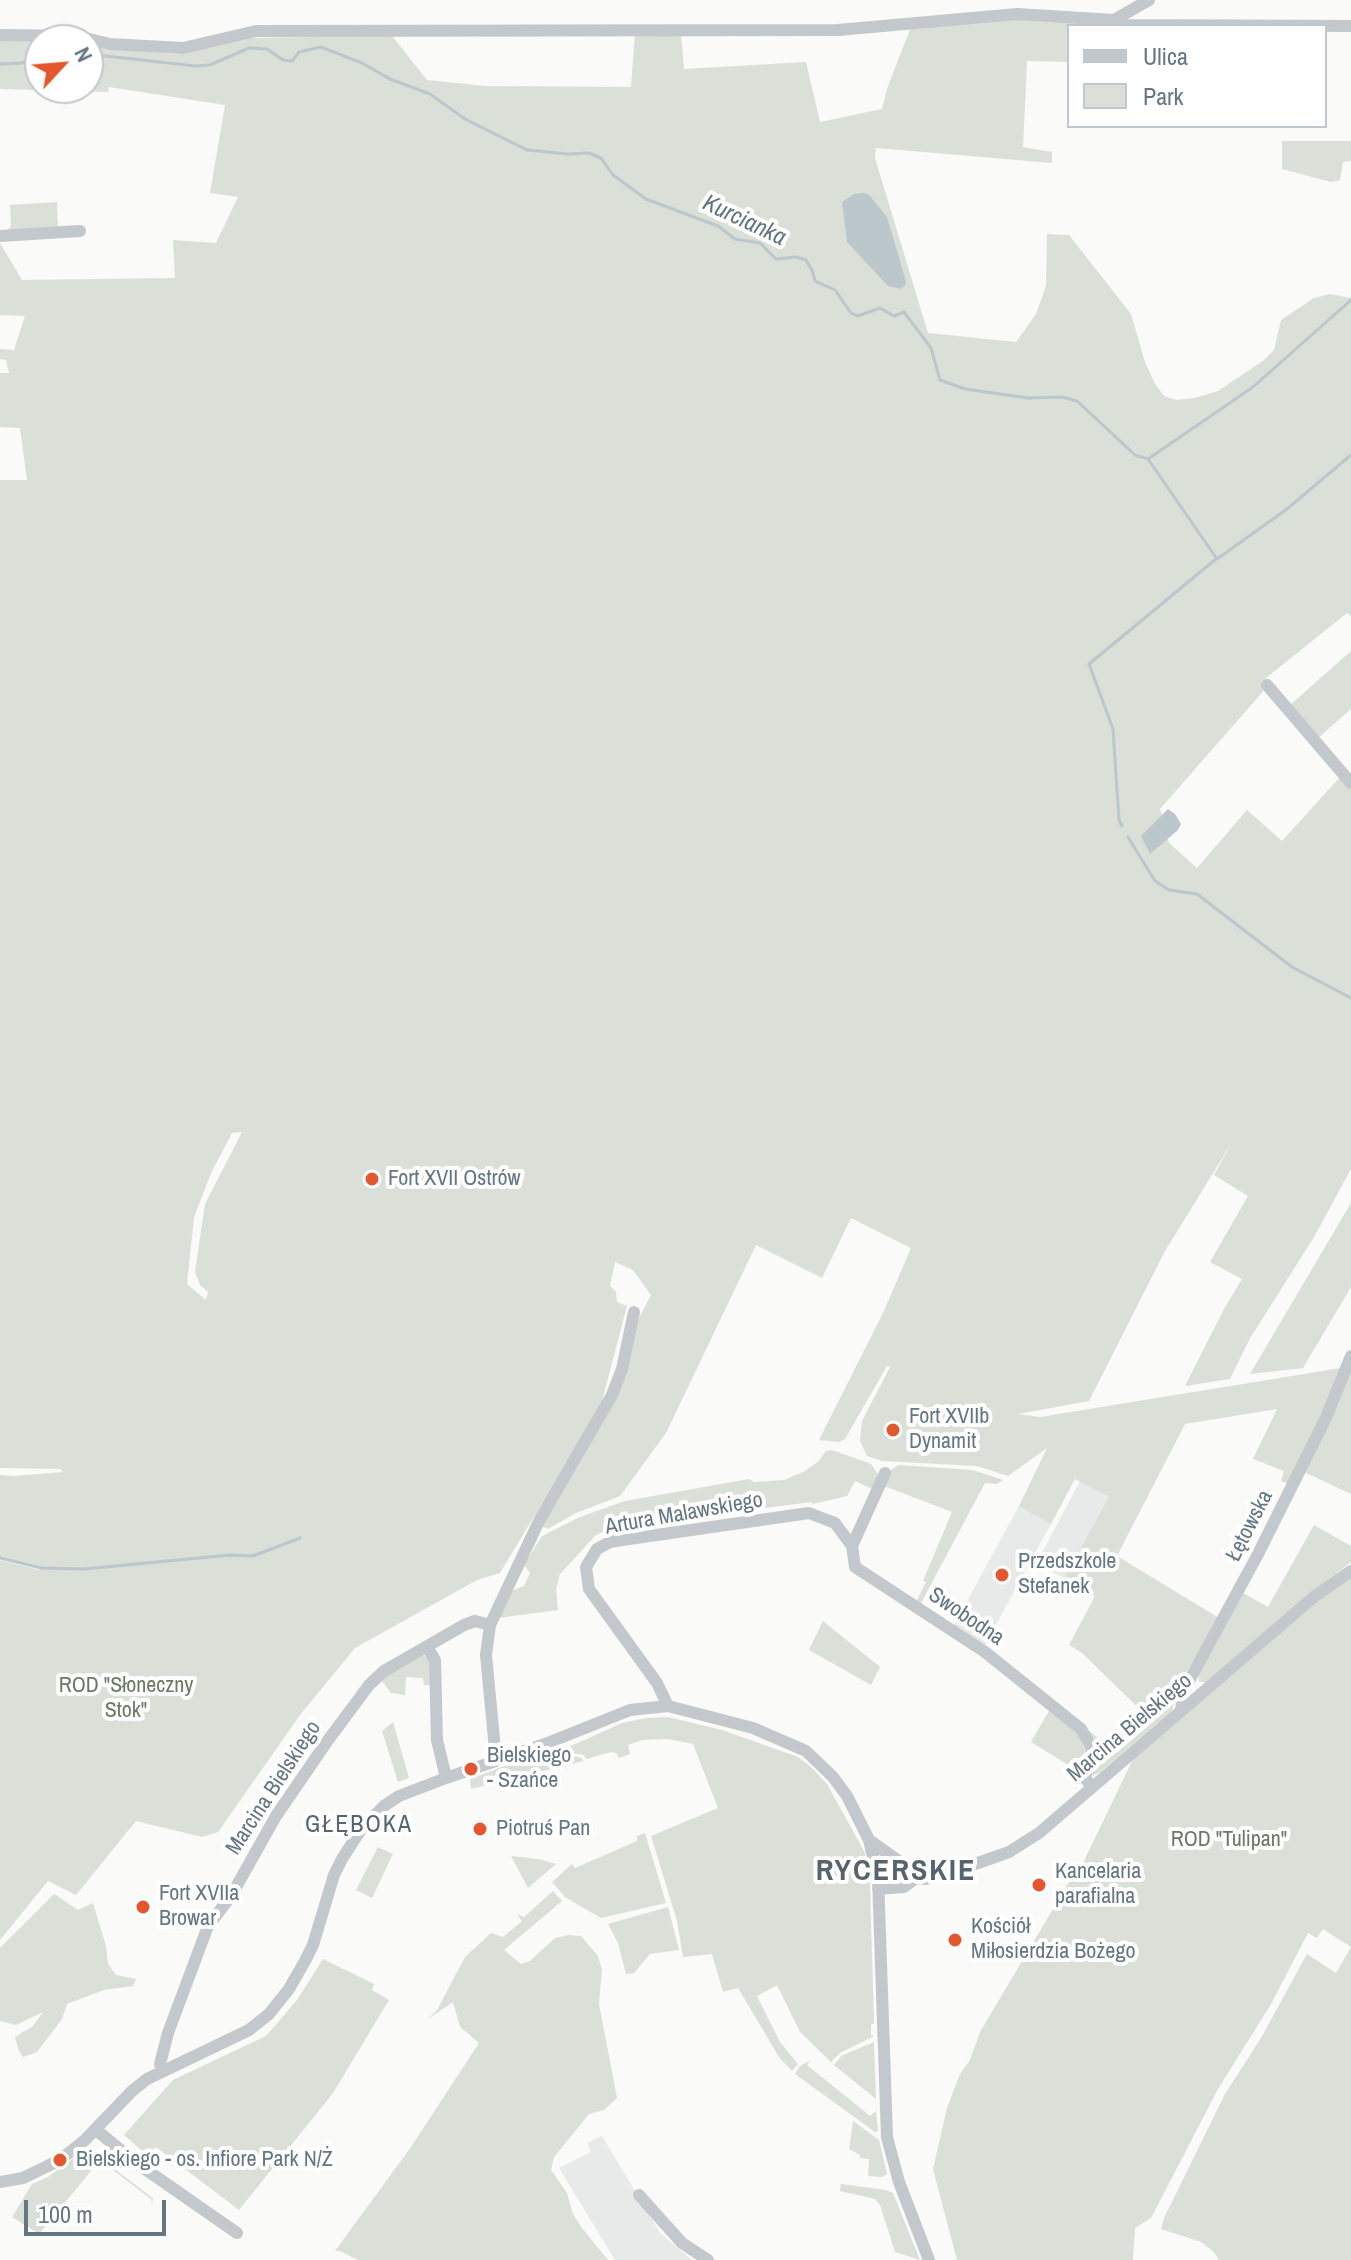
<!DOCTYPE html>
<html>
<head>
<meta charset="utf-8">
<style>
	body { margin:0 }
	#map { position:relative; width:1351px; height:2260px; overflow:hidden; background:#fafaf8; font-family:"Archivo Narrow",sans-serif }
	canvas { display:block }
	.legend { position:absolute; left:1067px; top:24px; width:260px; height:104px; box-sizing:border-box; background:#fff; border:2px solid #c1c8cd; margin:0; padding:10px 14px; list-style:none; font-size:24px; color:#657683 }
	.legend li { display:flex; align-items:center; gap:16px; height:40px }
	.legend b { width:40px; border:2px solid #c1c8cd }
	.north { position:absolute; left:24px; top:24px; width:80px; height:80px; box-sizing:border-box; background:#fff; border:2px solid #c1c8cd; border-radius:50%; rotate:64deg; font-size:22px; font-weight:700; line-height:32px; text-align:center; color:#657683 }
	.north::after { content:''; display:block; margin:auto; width:28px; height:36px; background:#e4572e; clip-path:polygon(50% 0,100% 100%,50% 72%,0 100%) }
	.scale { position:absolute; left:24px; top:2200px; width:142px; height:36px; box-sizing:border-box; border:4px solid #657683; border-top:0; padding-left:10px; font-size:24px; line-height:28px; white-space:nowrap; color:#657683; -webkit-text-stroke:6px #fff; paint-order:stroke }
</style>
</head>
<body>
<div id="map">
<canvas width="1351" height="2260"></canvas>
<ul class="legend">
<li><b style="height:10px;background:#c3c8cc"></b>Ulica</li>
<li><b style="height:22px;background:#dadfd7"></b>Park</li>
</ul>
<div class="north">N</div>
<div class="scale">100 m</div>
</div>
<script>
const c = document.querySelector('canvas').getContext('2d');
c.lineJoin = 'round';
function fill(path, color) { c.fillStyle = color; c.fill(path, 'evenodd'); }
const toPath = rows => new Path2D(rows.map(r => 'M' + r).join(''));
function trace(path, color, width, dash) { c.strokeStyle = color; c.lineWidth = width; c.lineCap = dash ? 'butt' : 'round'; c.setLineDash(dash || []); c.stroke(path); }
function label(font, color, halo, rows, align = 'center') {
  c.font = font + ' "Archivo Narrow",sans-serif'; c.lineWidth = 8; c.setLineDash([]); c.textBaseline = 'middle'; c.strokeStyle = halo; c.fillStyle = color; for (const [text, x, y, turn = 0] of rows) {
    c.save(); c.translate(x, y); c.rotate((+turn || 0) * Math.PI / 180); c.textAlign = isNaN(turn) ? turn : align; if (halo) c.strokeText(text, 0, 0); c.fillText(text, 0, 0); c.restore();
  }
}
fill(toPath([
	[1080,1481,1109,1497,1064,1578,1036,1564],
	[1019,1506,1051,1524,985,1645,953,1627],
	[602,2136,660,2233,692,2260,615,2260,559,2168,591,2152,587,2143]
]), '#e8e9e9');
fill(toPath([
	[1010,17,1111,26,1069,26,1069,62,1027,61,1023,147,1052,152,1052,163,876,148,875,158,928,333,1016,342,1036,314,1046,286,1047,234,1069,235,1131,314,1145,362,1155,384,1164,396,1176,400,1195,398,1218,391,1263,361,1274,350,1281,320,1314,298,1330,294,1351,298,1351,616,1347,613,1261,682,1266,688,1160,809,1169,843,1197,868,1247,810,1282,841,1341,776,1351,787,1351,1169,1314,1237,1249,1340,1230,1379,1185,1386,1224,1309,1242,1279,1210,1262,1248,1196,1214,1175,1231,1144,1165,1251,1089,1401,1018,1414,1040,1417,1341,1368,1330,1400,1289,1484,1281,1481,1284,1471,1253,1459,1277,1409,1185,1424,1117,1556,1219,1618,1177,1688,1172,1711,1099,1773,1093,1775,1087,1729,1116,1753,1153,1722,1082,1653,1069,1645,1095,1596,1064,1578,1109,1497,1075,1479,1051,1524,1019,1506,1047,1448,1008,1476,977,1466,882,1461,867,1456,860,1441,862,1421,890,1367,887,1366,845,1439,839,1442,819,1440,884,1311,911,1248,851,1218,822,1278,756,1245,666,1433,620,1496,576,1513,548,1529,542,1526,620,1386,639,1318,651,1295,633,1270,615,1262,610,1286,616,1292,617,1302,627,1306,601,1405,500,1573,477,1580,355,1648,300,1715,218,1832,202,1837,136,1821,76,1895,48,1881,0,1940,0,1560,40,1570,40,1567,0,1557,0,1475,14,1476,63,1472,61,1469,0,1468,0,480,27,480,20,428,0,427,0,373,9,373,6,360,0,359,0,349,14,350,25,316,0,315,0,243,22,280,175,278,173,240,216,243,238,197,210,193,225,105,109,87,108,92,0,89,0,40,40,40,40,88,88,88,88,42,125,50,175,54,243,38,392,36,427,80,486,86,631,87,635,33,681,34,684,69,806,62,820,122,882,109,888,86,911,27],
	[242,1132,205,1204,195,1272,200,1285,208,1292,206,1300,187,1284,194,1217,212,1171,232,1133],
	[1282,141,1351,141,1351,161,1343,162,1340,180,1331,182,1282,169],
	[57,202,58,228,5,233,11,226,10,205],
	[1351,651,1351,709,1318,738,1289,706],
	[1351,1203,1351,1287,1303,1368,1250,1374],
	[1351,1371,1351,1494,1304,1472],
	[832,1450,871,1464,879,1476,872,1489,855,1481,847,1496,813,1504,812,1502,614,1527,596,1535,560,1574,556,1589,558,1610,498,1618,511,1591,524,1586,530,1573,524,1565,542,1536,580,1517,625,1501,749,1479,754,1482,784,1480,805,1471,819,1461,826,1451],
	[899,1465,973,1470,1003,1480,997,1484,985,1483,920,1605,916,1602,926,1582,923,1581,952,1512,884,1486,891,1470],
	[1314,1525,1351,1546,1351,1562,1298,1603,1267,1634,1206,1683,1199,1681,1198,1674,1243,1593,1268,1607],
	[1351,1577,1351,2260,1219,2260,1214,2252,1201,2242,1161,2229,1164,2218,1225,2094,1261,2038,1307,1954,1336,1973,1351,1947,1323,1929,1317,1938,1308,1933,1271,2004,1218,2089,1151,2218,1135,2228,1133,2260,957,2260,933,2169,947,2108,960,2074,970,2060,980,2032,1072,1877,1083,1863,1134,1757,1311,1605],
	[823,1621,880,1667,871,1685,809,1650],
	[422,1655,429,1658,433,1685,424,1685,423,1678,406,1677,405,1695,391,1693,382,1681,382,1677],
	[1049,1711,1076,1731,1087,1746,1086,1761,1078,1771,1031,1742],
	[668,1717,722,1730,798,1757,811,1767,827,1784,865,1853,870,1886,874,2023,871,2025,871,2035,874,2036,840,2053,831,2062,800,2032,777,1985,757,1996,780,2042,798,2064,792,2071,779,2057,738,1988,723,1992,712,1954,683,1957,677,1921,651,1836,718,1808,693,1744,668,1739,642,1740,628,1745,630,1754,625,1756,619,1758,616,1753,611,1752,586,1759,584,1755,571,1753,569,1747,622,1723,646,1718],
	[393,1722,409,1778,398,1782,382,1731],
	[566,1749,570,1755,582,1758,583,1761,471,1789,470,1779,520,1760,545,1756],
	[645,1833,666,1903,601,1918,565,1897,552,1882,572,1864,575,1868,637,1841,637,1836],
	[378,1847,393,1854,372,1898,356,1890],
	[511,1856,538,1859,556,1864,528,1888],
	[553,1891,562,1901,504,1950,521,1964,530,1961,555,1938,569,1935,581,1936,598,1956,602,1970,599,2004,617,2098,604,2110,589,2114,554,2157,551,2170,567,2193,573,2214,582,2228,608,2260,358,2260,340,2251,335,2251,411,2147,479,2043,460,2027,453,2002,428,2019,437,2010,465,1957,491,1933,503,1937,522,1921,517,1914,524,1917],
	[54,1894,78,1910,93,1903,106,1946,108,1964,116,1975,136,1979,133,1986,104,1990,67,2004,62,2019,37,2052,23,2057,19,2051,15,2037,33,2026,43,2012,16,2025,0,2021,0,1948],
	[668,1907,679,1950,650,1954,634,1973,626,1974,618,1943,608,1924],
	[323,1959,374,1984,372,1990,389,2000,333,2093,239,2210,156,2147,147,2155,124,2135,173,2080,266,2036,297,2000],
	[874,2042,876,2099,834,2065,841,2056],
	[811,2060,807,2065,870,2116,876,2111,878,2131,875,2132,795,2074,800,2066],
	[853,2121,879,2140,887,2174,882,2177,868,2176,869,2159,860,2158,860,2155,849,2149],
	[87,2148,150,2196,153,2199,152,2203,151,2199,100,2160,39,2234,12,2217,32,2184,48,2177],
	[841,2184,886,2190,893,2193,920,2260,895,2252,880,2205,875,2199,840,2191]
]), '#dadfd7');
fill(toPath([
	[864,193,869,195,887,217,905,278,906,284,901,289,888,286,847,242,842,202,854,194],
	[1168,809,1175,814,1181,824,1178,830,1150,854,1141,836]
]), '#bbc7cb');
trace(toPath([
	[88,54,195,66,210,65,249,48,267,49,283,60,292,61,299,52,321,47,362,63,390,79,430,94,465,119,527,150,568,154,589,153,601,158,613,175,646,199,718,226,735,239,760,243,776,259,796,257,806,260,812,270,815,281,835,290,851,313,858,316,880,308,894,316,904,312,931,348,940,380,965,389,1028,398,1062,397,1077,401,1135,455,1148,459,1217,559,1287,509,1351,455],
	[0,64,21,63,40,57],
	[1148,459,1253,387,1351,300],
	[1122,826,1119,820,1113,729,1089,664,1216,559],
	[1128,837,1155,881,1169,890,1197,894,1292,967,1351,998],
	[0,1558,41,1568,84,1569,230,1555,253,1556,300,1538]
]), '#bbc7cb', 3);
trace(toPath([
	[1114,20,1149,0],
	[0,35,77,36,110,44,183,48,256,31,838,30,1017,14,1114,20,1126,25,1351,26],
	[0,236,80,231],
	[1267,685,1351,783],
	[885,1473,852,1546,855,1567,985,1652,1081,1729,1092,1748,1092,1758,1085,1778,1091,1786],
	[427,1647,435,1660,437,1740,446,1778],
	[668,1706,657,1683,589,1589,586,1567,597,1549,610,1542,622,1540,809,1513,835,1523,852,1546],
	[1181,1711,1183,1692,1257,1556,1325,1420,1351,1356],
	[496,1760,486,1655,490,1625,540,1519,612,1395,622,1369,634,1312],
	[869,1840,910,1869,916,1878],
	[878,1889,904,1887,916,1878,926,1879,958,1870,1009,1852,1039,1833,1315,1596,1351,1571],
	[163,2070,160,2064,168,2033,208,1926,231,1896,276,1816,326,1743,369,1685,384,1671,464,1625,475,1621,490,1625],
	[95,2129,135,2162,237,2233],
	[0,2182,23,2178,60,2160,85,2140,132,2091,147,2079,249,2030,269,2014,289,1989,305,1961,313,1945,334,1875,342,1859,360,1831,384,1806,399,1796,446,1778,545,1744,630,1710,668,1706,753,1728,806,1751,833,1777,847,1796,869,1840,878,1877,887,2137,899,2182,929,2260],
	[639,2195,682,2243,708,2260]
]), '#c3c8cc', 12);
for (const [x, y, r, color] of [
	[372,1179,8,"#e4572e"],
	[893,1430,8,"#e4572e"],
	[1002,1575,8,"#e4572e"],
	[471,1769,8,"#e4572e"],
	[480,1829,8,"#e4572e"],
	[1039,1885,8,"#e4572e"],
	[143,1907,8,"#e4572e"],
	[955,1940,8,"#e4572e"],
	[60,2160,8,"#e4572e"]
]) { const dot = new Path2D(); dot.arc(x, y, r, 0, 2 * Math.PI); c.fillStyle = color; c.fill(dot); trace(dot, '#fff', 3); }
label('22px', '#657683', '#fff', [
	["Fort XVII Ostrów",388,1179],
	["Fort XVIIb",909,1417],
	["Dynamit",909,1442],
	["Przedszkole",1018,1562],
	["Stefanek",1018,1587],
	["Bielskiego",487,1756],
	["- Szańce",487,1781],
	["Piotruś Pan",496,1829],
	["Kancelaria",1055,1872],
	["parafialna",1055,1897],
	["Fort XVIIa",159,1894],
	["Browar",159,1919],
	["Kościół",971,1927],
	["Miłosierdzia Bożego",971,1952],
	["Bielskiego - os. Infiore Park N/Ż",76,2160]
], 'left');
label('22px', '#657683', '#fff', [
	["Artura Malawskiego",684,1514,-10],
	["Łętowska",1250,1526,-63],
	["Swobodna",966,1617,34],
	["Marcina Bielskiego",1130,1728,-40],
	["Marcina Bielskiego",274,1788,-57]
]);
label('22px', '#687a64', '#fff', [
	["ROD \"Słoneczny",126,1686],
	["Stok\"",126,1711],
	["ROD \"Tulipan\"",1229,1840]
]);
label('italic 24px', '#60757c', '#fff', [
	["Kurcianka",744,221,25]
]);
c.letterSpacing = '2px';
label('24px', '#57646e', '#fff', [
	["GŁĘBOKA",359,1826]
]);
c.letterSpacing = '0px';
c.letterSpacing = '2px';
label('bold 30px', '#57646e', '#fff', [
	["RYCERSKIE",896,1872]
]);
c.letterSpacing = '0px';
</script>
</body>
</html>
